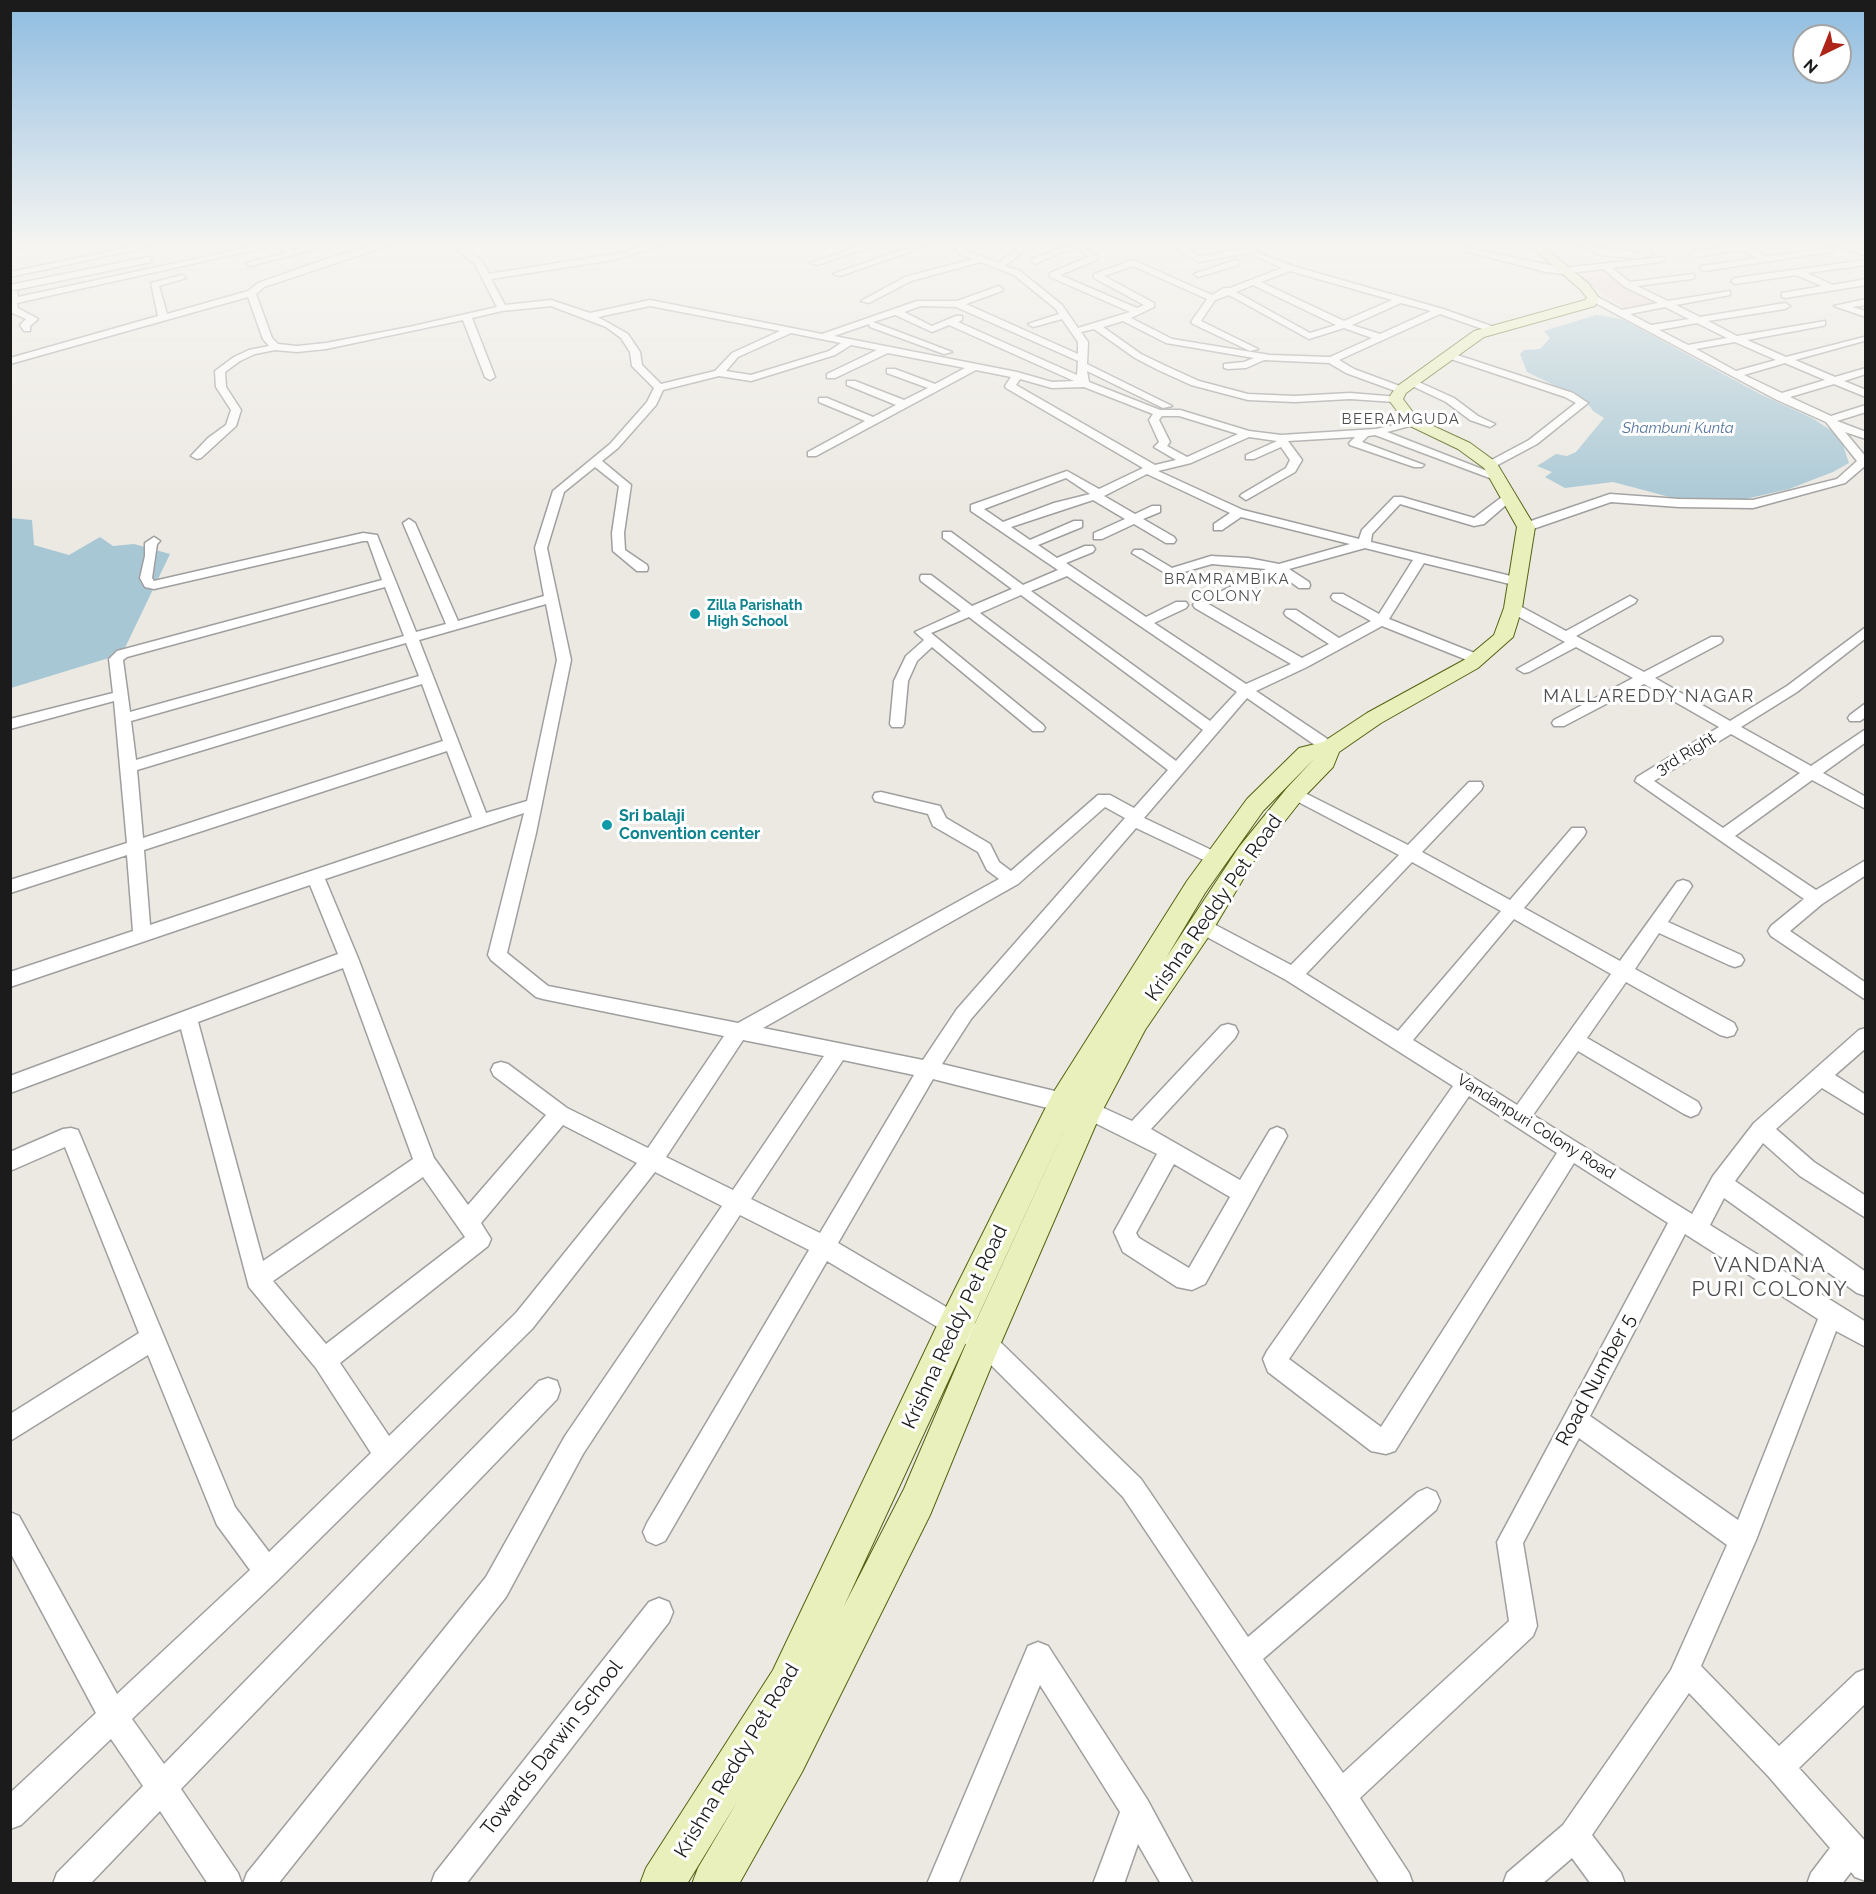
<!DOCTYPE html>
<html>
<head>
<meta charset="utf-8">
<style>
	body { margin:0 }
	#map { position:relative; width:1876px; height:1894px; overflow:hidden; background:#ece9e2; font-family:Raleway,sans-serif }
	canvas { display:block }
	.frame { position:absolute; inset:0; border:12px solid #1b1b1b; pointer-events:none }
	.north { position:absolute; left:1792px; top:24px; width:60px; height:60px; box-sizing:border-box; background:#fff; border:2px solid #a4a4a4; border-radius:50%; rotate:223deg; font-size:16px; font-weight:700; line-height:24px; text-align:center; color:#1b1b1b }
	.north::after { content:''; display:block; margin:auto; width:21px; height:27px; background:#ae2419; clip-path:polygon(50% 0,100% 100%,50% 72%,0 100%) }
</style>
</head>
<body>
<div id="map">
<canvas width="1876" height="1894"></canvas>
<div class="frame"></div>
<div class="north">N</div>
</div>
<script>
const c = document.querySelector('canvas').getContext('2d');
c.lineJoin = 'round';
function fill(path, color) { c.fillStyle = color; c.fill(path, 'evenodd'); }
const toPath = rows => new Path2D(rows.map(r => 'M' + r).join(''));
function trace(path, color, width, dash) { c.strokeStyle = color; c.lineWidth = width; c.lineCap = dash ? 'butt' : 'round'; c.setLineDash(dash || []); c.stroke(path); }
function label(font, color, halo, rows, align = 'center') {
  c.font = font + ' Raleway,sans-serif'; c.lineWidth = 6; c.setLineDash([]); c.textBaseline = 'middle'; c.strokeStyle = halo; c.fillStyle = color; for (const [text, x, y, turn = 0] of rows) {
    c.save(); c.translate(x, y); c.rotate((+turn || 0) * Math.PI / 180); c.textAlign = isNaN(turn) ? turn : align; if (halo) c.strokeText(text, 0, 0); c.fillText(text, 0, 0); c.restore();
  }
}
fill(toPath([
	[1612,276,1662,305,1625,308,1579,277]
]), '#ebd6d3');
fill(toPath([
	[1596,315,1622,319,1762,395,1812,418,1840,436,1849,463,1833,472,1789,489,1737,501,1677,499,1613,482,1565,488,1545,477,1552,472,1537,466,1556,454,1567,456,1576,452,1604,418,1593,411,1586,401,1527,372,1520,354,1524,350,1540,349,1550,338,1544,331],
	[10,518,32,520,34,545,69,555,100,537,113,546,134,544,170,554,122,654,11,688]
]), '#a8c7d4');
const minor = toPath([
	[12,246,32,246,15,250,12,250,12,246],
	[136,246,153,246,10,277,10,272,136,246],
	[255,246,272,246,17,303,18,308,38,319,30,326,30,331,24,331,20,325,26,319,10,312,11,291,17,291,18,297,255,246],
	[279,246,288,246,293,251,313,246,329,246,250,266,246,263,285,253,279,246],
	[373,246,387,246,264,287,256,294,272,338,278,344,297,346,326,343,409,327,497,307,475,264,452,246,462,246,482,261,489,274,613,254,647,246,662,246,613,260,491,279,505,305,551,300,590,313,650,300,822,334,917,301,957,301,999,286,1003,289,1002,291,966,304,1078,354,1078,342,1062,319,1033,327,1028,324,1059,314,1056,309,1014,275,981,262,911,281,869,303,861,301,905,277,973,259,961,255,953,246,962,246,967,251,998,263,1020,246,1030,246,1005,266,1020,271,1062,305,1078,328,1130,312,1050,277,1050,273,1088,257,1078,248,1060,253,1035,264,1031,261,1032,259,1057,249,1085,246,1097,256,1097,260,1060,275,1137,308,1144,305,1094,278,1094,274,1133,260,1212,295,1224,288,1230,288,1282,268,1249,253,1199,262,1170,246,1181,246,1200,256,1243,249,1240,246,1250,246,1259,253,1293,266,1443,309,1494,327,1494,331,1491,332,1440,314,1339,360,1354,369,1405,388,1406,390,1401,393,1346,373,1329,363,1264,360,1246,368,1228,369,1224,368,1224,364,1244,362,1254,358,1166,343,1123,321,1103,327,1141,354,1166,366,1199,381,1248,394,1295,396,1350,393,1399,397,1400,399,1395,402,1350,399,1295,402,1248,400,1191,385,1158,370,1135,358,1094,329,1081,332,1088,342,1087,364,1172,406,1163,408,1087,371,1089,382,1160,410,1180,410,1249,431,1281,435,1376,429,1417,420,1417,424,1387,432,1505,478,1499,481,1495,480,1375,435,1368,436,1362,442,1424,465,1422,467,1414,467,1350,445,1349,443,1355,437,1288,441,1302,460,1295,472,1246,500,1240,496,1242,494,1286,468,1290,460,1281,447,1254,459,1246,459,1246,455,1277,441,1249,437,1191,463,1158,471,1243,510,1359,539,1362,530,1394,497,1402,497,1474,518,1506,494,1514,494,1514,498,1484,524,1474,526,1400,504,1372,534,1371,542,1523,579,1524,582,1518,586,1424,563,1389,619,1482,656,1484,659,1482,662,1472,662,1382,626,1307,667,1256,691,1335,744,1338,748,1335,752,1325,752,1247,698,1144,818,1222,855,1224,859,1222,863,1210,863,1136,828,971,1019,942,1064,1063,1093,1095,1104,1132,1121,1221,1026,1228,1024,1235,1026,1238,1032,1235,1038,1151,1129,1240,1180,1270,1130,1277,1127,1284,1130,1287,1136,1205,1284,1192,1290,1177,1287,1123,1252,1114,1232,1157,1154,1083,1117,933,1079,838,1243,992,1334,1141,1479,1248,1637,1418,1492,1427,1488,1436,1492,1440,1501,1436,1510,1263,1659,1343,1773,1509,1621,1497,1542,1668,1223,1574,1163,1395,1451,1386,1454,1371,1451,1268,1372,1263,1359,1267,1351,1453,1086,1286,980,1196,931,1193,926,1196,921,1202,919,1208,921,1291,965,1399,855,1289,797,1287,793,1289,789,1295,788,1408,845,1469,782,1481,782,1483,786,1481,790,1422,852,1510,900,1572,828,1584,828,1586,832,1584,836,1524,908,1620,961,1677,882,1683,880,1689,882,1692,886,1668,922,1741,955,1744,960,1741,965,1735,967,1729,965,1659,933,1635,969,1734,1023,1737,1029,1734,1035,1727,1037,1720,1035,1626,982,1587,1038,1698,1102,1701,1108,1698,1114,1691,1117,1684,1114,1578,1051,1533,1115,1692,1214,1713,1176,1754,1123,1859,1030,1866,1028,1866,1048,1835,1075,1866,1095,1866,1115,1822,1088,1776,1129,1814,1162,1866,1196,1866,1218,1800,1176,1763,1143,1735,1181,1866,1272,1866,1296,1857,1293,1724,1198,1710,1225,1866,1322,1866,1347,1836,1331,1756,1540,1701,1666,1779,1746,1856,1673,1866,1669,1866,1703,1799,1768,1866,1842,1866,1881,1855,1877,1851,1872,1842,1884,1807,1884,1811,1873,1830,1848,1769,1777,1689,1693,1592,1835,1621,1873,1625,1884,1591,1884,1572,1858,1542,1884,1503,1884,1507,1873,1563,1825,1671,1670,1727,1545,1579,1438,1523,1543,1537,1626,1533,1636,1360,1798,1409,1873,1413,1884,1380,1884,1330,1806,1123,1497,976,1350,827,1261,665,1541,656,1545,647,1541,643,1532,647,1523,809,1250,740,1215,583,1454,506,1597,278,1884,243,1884,247,1873,486,1577,565,1436,722,1206,655,1172,532,1329,277,1581,132,1719,164,1764,539,1381,548,1378,557,1381,560,1390,557,1399,181,1789,238,1873,242,1884,208,1884,160,1811,90,1884,53,1884,57,1873,143,1786,111,1739,21,1825,10,1829,10,1793,96,1713,10,1552,10,1512,19,1516,117,1694,250,1570,217,1525,148,1355,10,1441,10,1414,139,1333,65,1147,10,1171,10,1152,63,1129,71,1128,78,1130,235,1507,269,1552,371,1453,316,1368,249,1287,181,1029,10,1093,10,1076,338,954,310,885,10,987,10,972,133,931,127,855,10,893,10,880,127,843,114,701,10,729,10,719,113,693,109,659,117,651,382,580,368,541,363,541,154,589,145,587,140,578,145,556,145,543,154,537,160,541,157,544,152,578,154,581,363,533,377,535,416,632,446,624,403,523,409,519,415,523,458,621,544,596,535,548,553,491,610,444,647,402,654,388,632,366,630,352,621,338,606,327,551,306,502,311,472,318,495,377,490,380,485,377,463,320,326,349,297,352,275,350,255,354,240,361,225,372,226,387,241,410,236,426,201,458,197,459,191,456,208,438,226,425,231,410,216,387,215,371,234,357,249,350,269,346,263,339,248,297,10,364,10,358,158,316,151,283,182,275,186,278,159,286,167,314,248,291,258,283,335,256,373,246],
	[1133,266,1207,299,1191,322,1193,324,1250,351,1258,349,1201,321,1215,300,1229,295,1309,339,1344,328,1372,338,1330,357,1270,355,1172,339,1131,318,1154,307,1154,303,1104,276,1133,266],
	[1290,271,1392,300,1344,321,1261,282,1290,271],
	[1253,285,1336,325,1310,333,1236,292,1253,285],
	[1401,303,1431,311,1380,334,1352,325,1401,303],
	[650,306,780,331,732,353,715,371,661,384,642,365,640,352,628,334,598,317,650,306],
	[921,306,956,307,1078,361,1077,375,958,322,962,320,962,316,956,316,932,326,904,312,921,306],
	[895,315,932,332,949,325,1074,381,1052,382,1017,372,834,336,869,324,870,327,944,354,952,352,873,322,895,315],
	[791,333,841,343,829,351,751,375,726,371,738,357,791,333],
	[851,345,877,350,827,374,827,378,835,378,888,353,965,368,935,384,895,369,887,369,887,373,928,388,904,400,855,381,847,381,847,385,896,405,873,417,827,398,819,398,819,402,865,421,808,452,808,456,816,456,976,370,1011,377,1005,386,1006,388,1143,468,1099,489,1067,471,971,505,971,511,1058,570,1023,585,951,532,943,532,943,538,1012,589,972,606,931,575,921,575,920,578,921,581,961,611,915,632,924,640,906,656,894,681,890,724,892,727,902,727,904,724,908,681,917,661,932,647,1033,731,1043,731,1045,728,1043,725,931,633,969,617,1168,770,1134,808,1110,795,1098,795,1011,871,999,862,990,844,946,818,940,806,881,792,875,793,873,797,875,801,928,814,933,826,978,852,987,870,999,879,738,1023,548,986,507,953,536,833,571,660,547,548,564,492,595,467,619,486,612,533,613,551,637,571,647,571,648,568,647,565,625,550,624,533,631,485,602,461,618,448,656,405,663,390,719,376,751,381,835,355,851,345],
	[1020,379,1052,388,1084,387,1153,414,1149,420,1159,442,1154,447,1176,460,1155,465,1016,385,1020,379],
	[1162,416,1179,416,1238,434,1187,457,1167,446,1170,442,1159,420,1162,416],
	[1147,474,1230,513,1214,524,1214,530,1222,530,1241,517,1350,544,1279,564,1248,558,1211,556,1172,568,1142,550,1134,550,1132,553,1170,576,1212,564,1266,569,1218,593,1216,596,1218,599,1228,599,1278,573,1299,588,1309,588,1310,585,1309,582,1289,569,1365,548,1413,560,1379,614,1343,594,1333,594,1331,597,1333,600,1371,621,1339,638,1296,610,1286,610,1284,613,1286,616,1329,644,1302,658,1205,602,1195,602,1193,605,1195,608,1291,664,1246,684,1154,623,1186,608,1188,605,1186,602,1176,602,1146,617,1066,563,1093,552,1095,549,1093,546,1085,546,1057,558,1038,545,1082,527,1082,521,1074,521,1030,540,1011,527,1093,500,1125,519,1094,533,1094,539,1102,539,1134,524,1166,543,1174,543,1176,540,1174,537,1143,519,1160,512,1160,506,1152,506,1135,514,1104,496,1147,474],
	[1066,478,1090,494,1054,503,1003,522,984,509,1066,478],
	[1067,576,1237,692,1210,721,1031,591,1067,576],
	[385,587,404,636,130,712,123,660,127,657,385,587],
	[1021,595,1203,730,1176,761,980,613,1021,595],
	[546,604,557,660,527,801,486,813,419,640,546,604],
	[406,643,419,676,136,760,131,721,406,643],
	[422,684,443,741,143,838,137,770,422,684],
	[447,751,472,817,150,925,144,850,447,751],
	[1105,807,1125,818,957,1009,923,1060,763,1028,1018,884,1105,807],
	[524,813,488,955,491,960,536,997,543,999,724,1036,648,1148,567,1108,508,1064,501,1062,494,1064,491,1070,494,1076,546,1115,468,1205,434,1158,358,958,325,879,524,813],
	[1412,862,1501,911,1398,1031,1306,974,1412,862],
	[1514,919,1611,974,1517,1105,1413,1040,1514,919],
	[343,968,413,1159,263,1261,198,1022,343,968],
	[743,1040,824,1056,733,1190,666,1157,743,1040],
	[843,1060,914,1075,820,1233,751,1199,843,1060],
	[1469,1096,1557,1153,1381,1427,1289,1359,1469,1096],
	[563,1125,637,1163,516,1313,389,1436,340,1363,488,1246,491,1239,481,1223,563,1125],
	[1174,1164,1230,1197,1189,1268,1139,1238,1136,1233,1174,1164],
	[423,1177,465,1237,326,1344,273,1281,423,1177],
	[1685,1234,1818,1319,1738,1520,1590,1416,1685,1234],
	[574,246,584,246,585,248,581,250,574,246],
	[860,246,873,246,817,265,810,263,860,246],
	[914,246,927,246,840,276,833,274,914,246],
	[1461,246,1563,268,1663,257,1664,259,1660,262,1612,268,1630,282,1694,274,1694,278,1691,279,1637,286,1668,301,1730,291,1730,295,1676,305,1700,317,1785,303,1790,306,1785,309,1708,321,1737,336,1825,321,1825,325,1822,326,1747,340,1786,357,1864,337,1864,341,1795,360,1835,377,1866,368,1866,374,1844,381,1866,390,1866,397,1834,384,1790,397,1831,416,1866,405,1866,412,1837,421,1866,432,1866,439,1845,432,1866,457,1866,465,1845,483,1753,508,1679,507,1611,502,1530,530,1522,530,1522,524,1610,494,1679,499,1753,500,1837,479,1857,461,1826,422,1775,399,1590,300,1590,296,1596,296,1622,310,1658,303,1625,287,1603,269,1563,274,1546,272,1461,250,1461,246],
	[1665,307,1689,319,1651,325,1630,314,1665,307],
	[1697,323,1727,338,1688,345,1659,330,1697,323],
	[1735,342,1776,360,1736,371,1696,349,1735,342],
	[1785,363,1825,380,1782,393,1744,375,1785,363],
	[1580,246,1638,253,1643,253,1636,246,1645,246,1654,254,1638,259,1601,255,1580,246],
	[1677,246,1688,246,1697,251,1729,246,1750,246,1749,248,1767,256,1831,248,1835,250,1831,252,1704,271,1700,268,1701,266,1757,258,1739,250,1696,257,1677,246],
	[1838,246,1851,246,1866,251,1866,256,1838,246],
	[148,257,151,258,151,262,10,291,10,285,148,257],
	[1235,260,1238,261,1238,265,1198,277,1194,274,1235,260],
	[1866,260,1866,265,1807,273,1833,285,1866,279,1866,285,1785,298,1782,297,1782,293,1822,286,1796,275,1735,284,1731,281,1735,278,1866,260],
	[1866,299,1866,305,1852,307,1866,311,1866,317,1834,306,1866,299],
	[1448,354,1454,354,1573,393,1588,403,1537,444,1494,467,1486,467,1486,463,1529,440,1576,403,1565,397,1448,358,1448,354],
	[1412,379,1454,398,1478,416,1495,424,1490,427,1470,420,1446,402,1408,384,1407,382,1412,379],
	[1630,596,1637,600,1635,603,1576,636,1644,672,1711,637,1721,637,1723,640,1721,643,1655,678,1730,721,1787,686,1866,627,1866,638,1797,692,1741,727,1811,766,1866,729,1866,742,1823,773,1866,797,1866,809,1812,780,1735,836,1816,890,1866,860,1866,875,1822,904,1790,931,1866,983,1866,1000,1771,936,1768,931,1771,926,1804,899,1635,781,1637,777,1719,727,1644,684,1564,726,1554,726,1552,723,1554,720,1633,678,1576,647,1529,672,1524,673,1517,669,1565,642,1508,611,1506,608,1508,605,1518,605,1566,631,1630,596],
	[1731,734,1800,773,1723,828,1654,781,1731,734],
	[1866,703,1866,717,1860,721,1850,721,1848,718,1850,715,1866,703],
	[659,1598,669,1602,673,1612,669,1622,466,1884,431,1884,435,1873,649,1602,659,1598],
	[1038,1642,1048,1646,1147,1799,1193,1884,1161,1884,1138,1844,1124,1884,1093,1884,1120,1812,1040,1685,958,1884,927,1884,1028,1646,1038,1642]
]);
const secondary = toPath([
	[1530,246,1543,246,1589,284,1599,298,1595,306,1484,337,1406,393,1403,399,1418,419,1470,443,1496,462,1535,527,1522,608,1513,637,1478,668,1381,723,1339,752,1333,767,1303,798,1255,859,1211,933,1145,1030,1100,1115,997,1352,930,1515,802,1772,739,1884,692,1884,698,1868,737,1802,687,1884,640,1884,646,1868,773,1670,943,1313,1053,1093,1187,881,1247,799,1299,748,1323,742,1367,713,1464,660,1494,635,1504,608,1517,527,1484,468,1458,449,1408,425,1388,399,1396,387,1474,331,1585,300,1587,298,1581,290,1530,246],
	[1315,758,1287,788,1239,847,1166,958,1205,893,1263,811,1315,758],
	[1074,1109,972,1330,904,1489,844,1606,1074,1109]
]);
trace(minor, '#9f9f9f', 3);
trace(secondary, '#546312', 2);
fill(minor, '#fff');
fill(secondary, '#eaf0bc');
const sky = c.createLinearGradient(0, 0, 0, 511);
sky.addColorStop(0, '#8ebce0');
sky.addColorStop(0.48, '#f6f5f2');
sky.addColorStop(1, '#f6f5f200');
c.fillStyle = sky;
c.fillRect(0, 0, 1876, 511);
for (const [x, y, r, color] of [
	[695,614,6,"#0f9aa8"],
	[607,825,6,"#0f9aa8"]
]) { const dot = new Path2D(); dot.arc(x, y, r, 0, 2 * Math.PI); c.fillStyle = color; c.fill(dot); trace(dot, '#fff', 2); }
label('bold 14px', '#0d838f', '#fff', [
	["Zilla Parishath",707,606],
	["High School",707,622]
], 'left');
c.letterSpacing = '1.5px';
label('15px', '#4e4e4e', '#fff', [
	["BEERAMGUDA",1401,419],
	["BRAMRAMBIKA",1227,579],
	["COLONY",1227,596]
]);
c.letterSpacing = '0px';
label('italic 15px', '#55749e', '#fff', [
	["Shambuni Kunta",1678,428]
]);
label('16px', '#1b1b1b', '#fff', [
	["3rd Right",1686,754,-31],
	["Vandanpuri Colony Road",1536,1127,32]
]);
label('bold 16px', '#0d838f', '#fff', [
	["Sri balaji",619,816],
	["Convention center",619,834]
], 'left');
c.letterSpacing = '1.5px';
label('18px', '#4e4e4e', '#fff', [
	["MALLAREDDY NAGAR",1649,697]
]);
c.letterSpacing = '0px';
label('20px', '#1b1b1b', '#fff', [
	["Krishna Reddy Pet Road",1214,908,-55],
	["Krishna Reddy Pet Road",955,1327,-65],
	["Road Number 5",1596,1380,-62],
	["Towards Darwin School",552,1748,-52],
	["Krishna Reddy Pet Road",737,1761,-59]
]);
c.letterSpacing = '1.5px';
label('21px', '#4e4e4e', '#fff', [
	["VANDANA",1770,1266],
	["PURI COLONY",1770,1290]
]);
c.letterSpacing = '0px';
</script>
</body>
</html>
